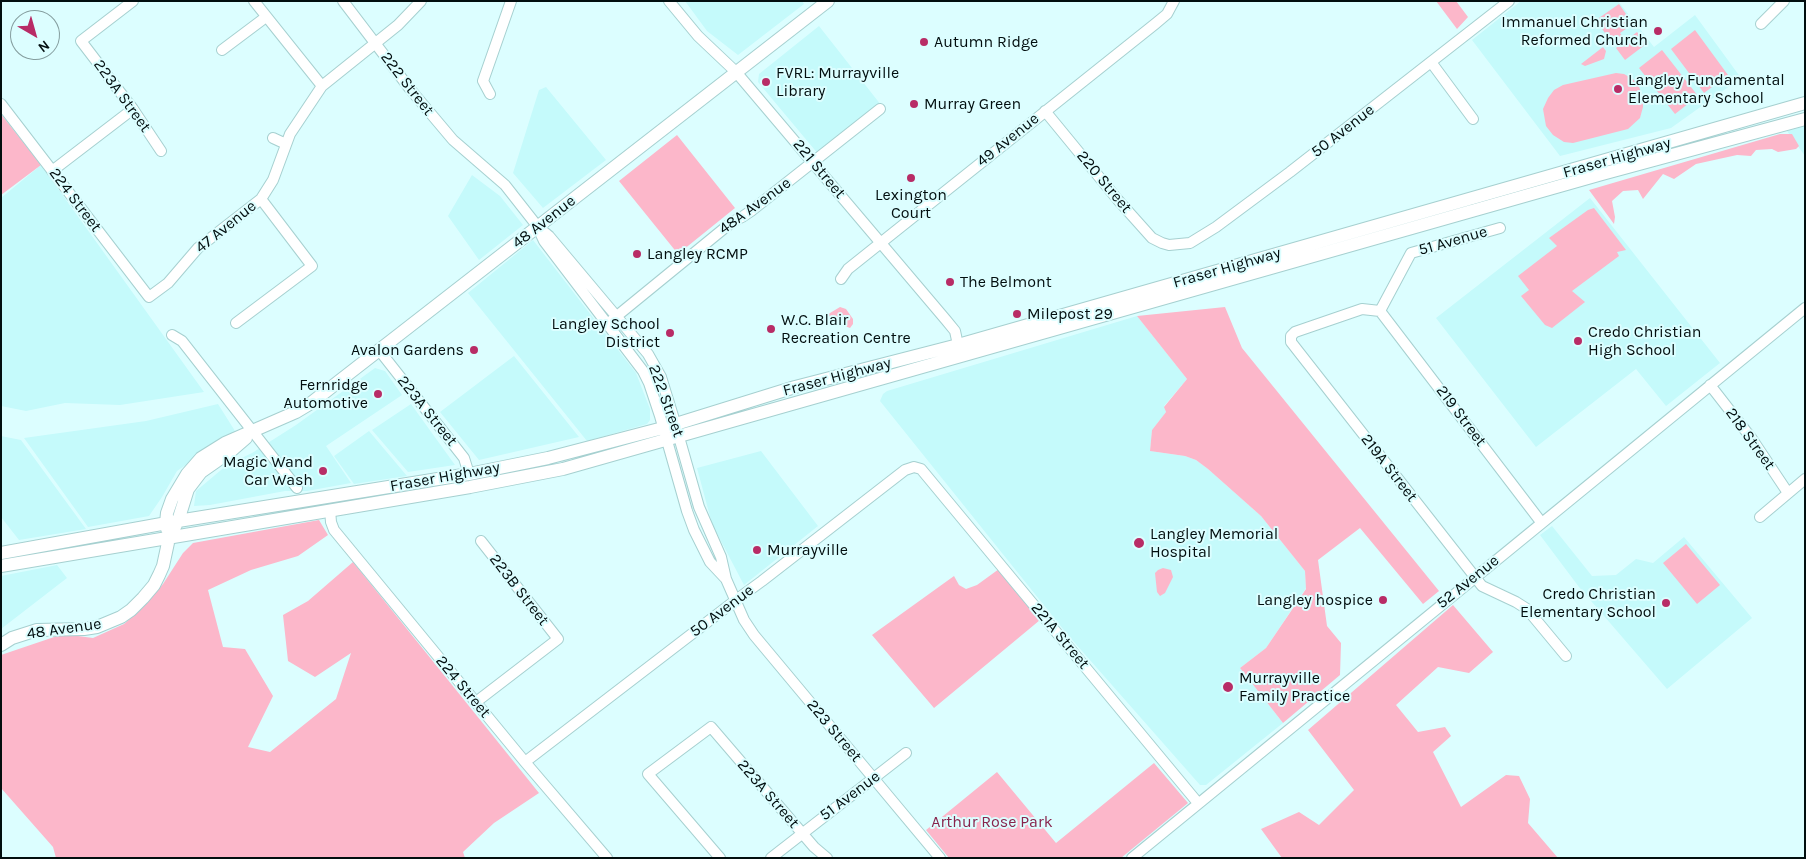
<!DOCTYPE html>
<html>
<head>
<meta charset="utf-8">
<style>
	body { margin:0 }
	#map { position:relative; width:1806px; height:859px; overflow:hidden; background:#dcfeff; font-family:Karla,sans-serif }
	canvas { display:block }
	.frame { position:absolute; inset:0; border:2px solid #020e0f; pointer-events:none }
	.north { position:absolute; left:10px; top:10px; width:50px; height:50px; box-sizing:border-box; background:#dcfeff; border:1px solid #859e9f; border-radius:50%; rotate:142deg; font-size:14px; font-weight:700; line-height:20px; text-align:center; color:#020e0f }
	.north::after { content:''; display:block; margin:auto; width:18px; height:22px; background:#b82c66; clip-path:polygon(50% 0,100% 100%,50% 72%,0 100%) }
</style>
</head>
<body>
<div id="map">
<canvas width="1806" height="859"></canvas>
<div class="frame"></div>
<div class="north">N</div>
</div>
<script>
const c = document.querySelector('canvas').getContext('2d');
c.lineJoin = 'round';
function fill(path, color) { c.fillStyle = color; c.fill(path, 'evenodd'); }
const toPath = rows => new Path2D(rows.map(r => 'M' + r).join(''));
function trace(path, color, width, dash) { c.strokeStyle = color; c.lineWidth = width; c.lineCap = dash ? 'butt' : 'round'; c.setLineDash(dash || []); c.stroke(path); }
function label(font, color, halo, rows, align = 'center') {
  c.font = font + ' Karla,sans-serif'; c.lineWidth = 4; c.setLineDash([]); c.textBaseline = 'middle'; c.strokeStyle = halo; c.fillStyle = color; for (const [text, x, y, turn = 0] of rows) {
    c.save(); c.translate(x, y); c.rotate((+turn || 0) * Math.PI / 180); c.textAlign = isNaN(turn) ? turn : align; if (halo) c.strokeText(text, 0, 0); c.fillText(text, 0, 0); c.restore();
  }
}
fill(toPath([
	[685,1,802,1,804,4,738,55,707,31],
	[1521,1,1618,1,1654,47,1695,15,1741,78,1671,128,1560,156,1472,40],
	[819,26,881,105,819,155,758,82,759,74],
	[546,87,606,160,543,208,513,173,539,90],
	[1805,126,1805,156,1787,131],
	[41,165,204,392,120,405,65,403,26,411,1,406,1,198],
	[472,175,500,196,523,225,479,260,448,216],
	[1590,198,1720,363,1666,406,1636,369,1536,447,1436,318],
	[533,240,636,373,650,409,650,420,647,424,587,441,468,293],
	[1137,316,1187,379,1164,406,1166,412,1152,430,1150,451,1185,456,1196,460,1208,469,1261,516,1305,571,1306,588,1266,648,1240,668,1283,723,1206,785,1200,785,1067,634,880,401,883,394,887,391],
	[514,356,579,437,479,460,440,412],
	[375,368,385,371,402,395,326,446,351,483,307,491,285,491,210,505,194,506,196,491,227,465,252,453,296,425],
	[218,404,235,431,177,471,162,497,149,516,88,527,24,438,146,421],
	[411,404,455,465,408,472,372,430],
	[369,431,407,476,354,484,334,456],
	[1,436,21,440,86,529,19,540,1,517],
	[761,451,818,526,744,585,712,524,697,468],
	[1552,526,1592,576,1616,575,1636,559,1653,563,1684,537,1752,618,1667,689,1579,587,1540,535],
	[57,565,67,578,1,629,1,576]
]), '#c5fafb');
fill(toPath([
	[1436,1,1456,1,1468,17,1457,29],
	[1619,4,1633,24,1620,33,1624,39,1614,46,1596,20],
	[1695,30,1728,75,1704,93,1671,49],
	[1637,32,1646,44,1625,60,1616,48],
	[1603,47,1606,51,1604,59,1585,66,1581,64],
	[1662,50,1698,96,1675,114,1639,68],
	[1616,73,1624,74,1633,79,1639,87,1643,97,1643,107,1640,118,1628,129,1573,143,1564,142,1553,135,1546,126,1543,109,1548,98,1554,90,1563,85],
	[1,114,41,165,1,195],
	[1780,134,1792,134,1799,146,1796,149,1778,152,1772,149,1756,150,1751,156,1737,155,1696,164,1674,179,1663,174,1643,199,1638,190,1623,191,1612,201,1615,217,1614,224,1589,190],
	[677,135,735,208,678,254,619,181],
	[1594,208,1626,250,1617,252,1619,256,1572,291,1585,302,1552,328,1545,325,1521,296,1529,290,1518,276,1557,246,1549,238,1588,210],
	[840,307,846,309,853,319,853,324,850,328,832,321,830,317,825,316],
	[1225,307,1242,348,1439,591,1423,604,1360,528,1318,560,1327,626,1341,643,1340,675,1283,723,1240,668,1266,648,1306,589,1305,571,1261,516,1208,469,1196,460,1185,456,1150,451,1152,430,1166,412,1164,407,1187,379,1137,316],
	[319,520,328,535,298,556,251,570,208,590,223,647,245,649,273,696,248,747,270,752,336,699,351,653,315,677,288,661,283,615,308,601,353,562,539,793,494,823,463,852,465,858,56,858,53,847,1,788,1,655,63,634,93,638,124,624,140,610,163,584,183,553,193,543],
	[1686,544,1720,585,1697,604,1663,563],
	[1163,568,1171,570,1173,577,1165,593,1160,596,1157,592,1155,573,1158,570],
	[999,569,1040,620,934,708,872,635,954,576,959,585,966,589,977,585],
	[1453,605,1493,652,1469,673,1438,667,1396,705,1418,732,1445,727,1451,736,1433,752,1461,807,1506,775,1519,776,1530,799,1528,823,1558,858,1282,858,1261,829,1299,812,1319,825,1354,790,1308,730],
	[1154,763,1188,803,1121,858,949,858,926,830,997,772,1056,843]
]), '#fcb7ca');
const minor = toPath([
	[133,1,81,41,133,109,161,151],
	[254,1,322,86],
	[343,1,410,89,453,140,505,185,538,227,549,236,648,354,661,377,673,416,699,507,721,557,726,579,744,620,754,635,940,858],
	[669,1,698,36,736,72,946,320,955,331,958,345],
	[1761,24,1784,1],
	[222,50,266,17],
	[1431,62,1473,119],
	[490,94,483,81,511,1],
	[1,104,149,297,168,283,198,248,261,199,273,180,290,134,322,86,398,25,421,1],
	[1045,111,1118,200,1152,238,1162,243,1169,245,1190,243,1216,227,1290,172,1509,1],
	[273,138,286,144],
	[52,171,133,109],
	[538,228,544,241,643,371,649,383,660,416,687,511,694,530,710,562,725,578],
	[841,279,848,269,1155,24,1167,14,1174,1],
	[1380,311,1362,309,1295,332,1291,336,1291,342,1482,586,1516,602,1527,609,1566,656],
	[1380,311,1541,522],
	[1380,311,1411,253,1500,228],
	[612,320,732,222,742,217,751,211,880,109],
	[236,323,312,266,261,199],
	[172,335,182,341,297,488],
	[379,350,464,458,469,474],
	[1710,385,1752,439,1788,493],
	[330,510,331,522,334,530,525,762,607,858],
	[1760,517,1805,479],
	[476,702,558,639,481,541],
	[525,762,736,600,762,581,905,470,914,467,921,469,1198,803],
	[720,858,648,774,711,727,814,847,827,858],
	[771,858,906,753],
	[1132,858,1805,308]
]);
const major = toPath([
	[167,529,166,523,167,513,172,499,187,474,201,458,225,443,296,412,311,403,828,1],
	[1,553,178,521,469,474,548,458,663,428,795,387,958,345,1805,103],
	[1,566,470,487,563,469,1602,174,1805,119],
	[1,645,12,638,37,630,84,629,97,627,121,617,131,610,143,598,154,585,159,575,163,566,169,538,178,521,188,489,201,472,231,451,246,438]
]);
trace(minor, '#a6d0d0', 12);
trace(major, '#a6d0d0', 14);
trace(minor, '#fff', 10);
trace(major, '#fff', 12);
for (const [x, y, r, color] of [
	[1658,31,5,"#b82c66"],
	[924,42,5,"#b82c66"],
	[766,82,5,"#b82c66"],
	[1618,89,5,"#b82c66"],
	[914,104,5,"#b82c66"],
	[911,178,5,"#b82c66"],
	[637,254,5,"#b82c66"],
	[950,282,5,"#b82c66"],
	[1017,314,5,"#b82c66"],
	[771,329,5,"#b82c66"],
	[670,333,5,"#b82c66"],
	[1578,341,5,"#b82c66"],
	[474,350,5,"#b82c66"],
	[378,394,5,"#b82c66"],
	[323,471,5,"#b82c66"],
	[1139,543,6,"#b82c66"],
	[757,550,5,"#b82c66"],
	[1383,600,5,"#b82c66"],
	[1666,603,5,"#b82c66"],
	[1228,687,6,"#b82c66"]
]) { const dot = new Path2D(); dot.arc(x, y, r, 0, 2 * Math.PI); c.fillStyle = color; c.fill(dot); trace(dot, '#dcfeff', 2); }
label('16px', '#020e0f', '#dcfeff', [
	["Immanuel Christian",1648,22,"right"],
	["Reformed Church",1648,40,"right"],
	["Autumn Ridge",934,42],
	["FVRL: Murrayville",776,73],
	["Library",776,91],
	["Langley Fundamental",1628,80],
	["Elementary School",1628,98],
	["Murray Green",924,104],
	["Lexington",911,195,"center"],
	["Court",911,213,"center"],
	["Langley RCMP",647,254],
	["The Belmont",960,282],
	["Milepost 29",1027,314],
	["W.C. Blair",781,320],
	["Recreation Centre",781,338],
	["Langley School",660,324,"right"],
	["District",660,342,"right"],
	["Credo Christian",1588,332],
	["High School",1588,350],
	["Avalon Gardens",464,350,"right"],
	["Fernridge",368,385,"right"],
	["Automotive",368,403,"right"],
	["Magic Wand",313,462,"right"],
	["Car Wash",313,480,"right"],
	["Langley Memorial",1150,534],
	["Hospital",1150,552],
	["Murrayville",767,550],
	["Credo Christian",1656,594,"right"],
	["Elementary School",1656,612,"right"],
	["Langley hospice",1373,600,"right"],
	["Murrayville",1239,678],
	["Family Practice",1239,696]
], 'left');
label('16px', '#020e0f', '#dcfeff', [
	["222 Street",407,84,52],
	["223A Street",122,96,54],
	["50 Avenue",1343,131,-38],
	["49 Avenue",1008,140,-39],
	["Fraser Highway",1617,158,-16],
	["221 Street",819,169,50],
	["220 Street",1104,182,50],
	["224 Street",75,200,53],
	["48A Avenue",755,206,-36],
	["48 Avenue",544,222,-38],
	["47 Avenue",226,227,-39],
	["51 Avenue",1453,241,-16],
	["Fraser Highway",1227,268,-16],
	["Fraser Highway",837,377,-15],
	["222 Street",666,401,70],
	["223A Street",427,411,51],
	["219 Street",1461,416,53],
	["218 Street",1750,439,54],
	["219A Street",1389,468,52],
	["Fraser Highway",445,477,-10],
	["52 Avenue",1468,582,-39],
	["223B Street",519,590,52],
	["50 Avenue",722,611,-37],
	["48 Avenue",64,629,-8],
	["221A Street",1060,636,50],
	["224 Street",463,687,50],
	["223 Street",834,731,50],
	["223A Street",768,794,49],
	["51 Avenue",850,796,-37]
]);
label('16px', '#88244c', '#dcfeff', [
	["Arthur Rose Park",992,822]
]);
</script>
</body>
</html>
